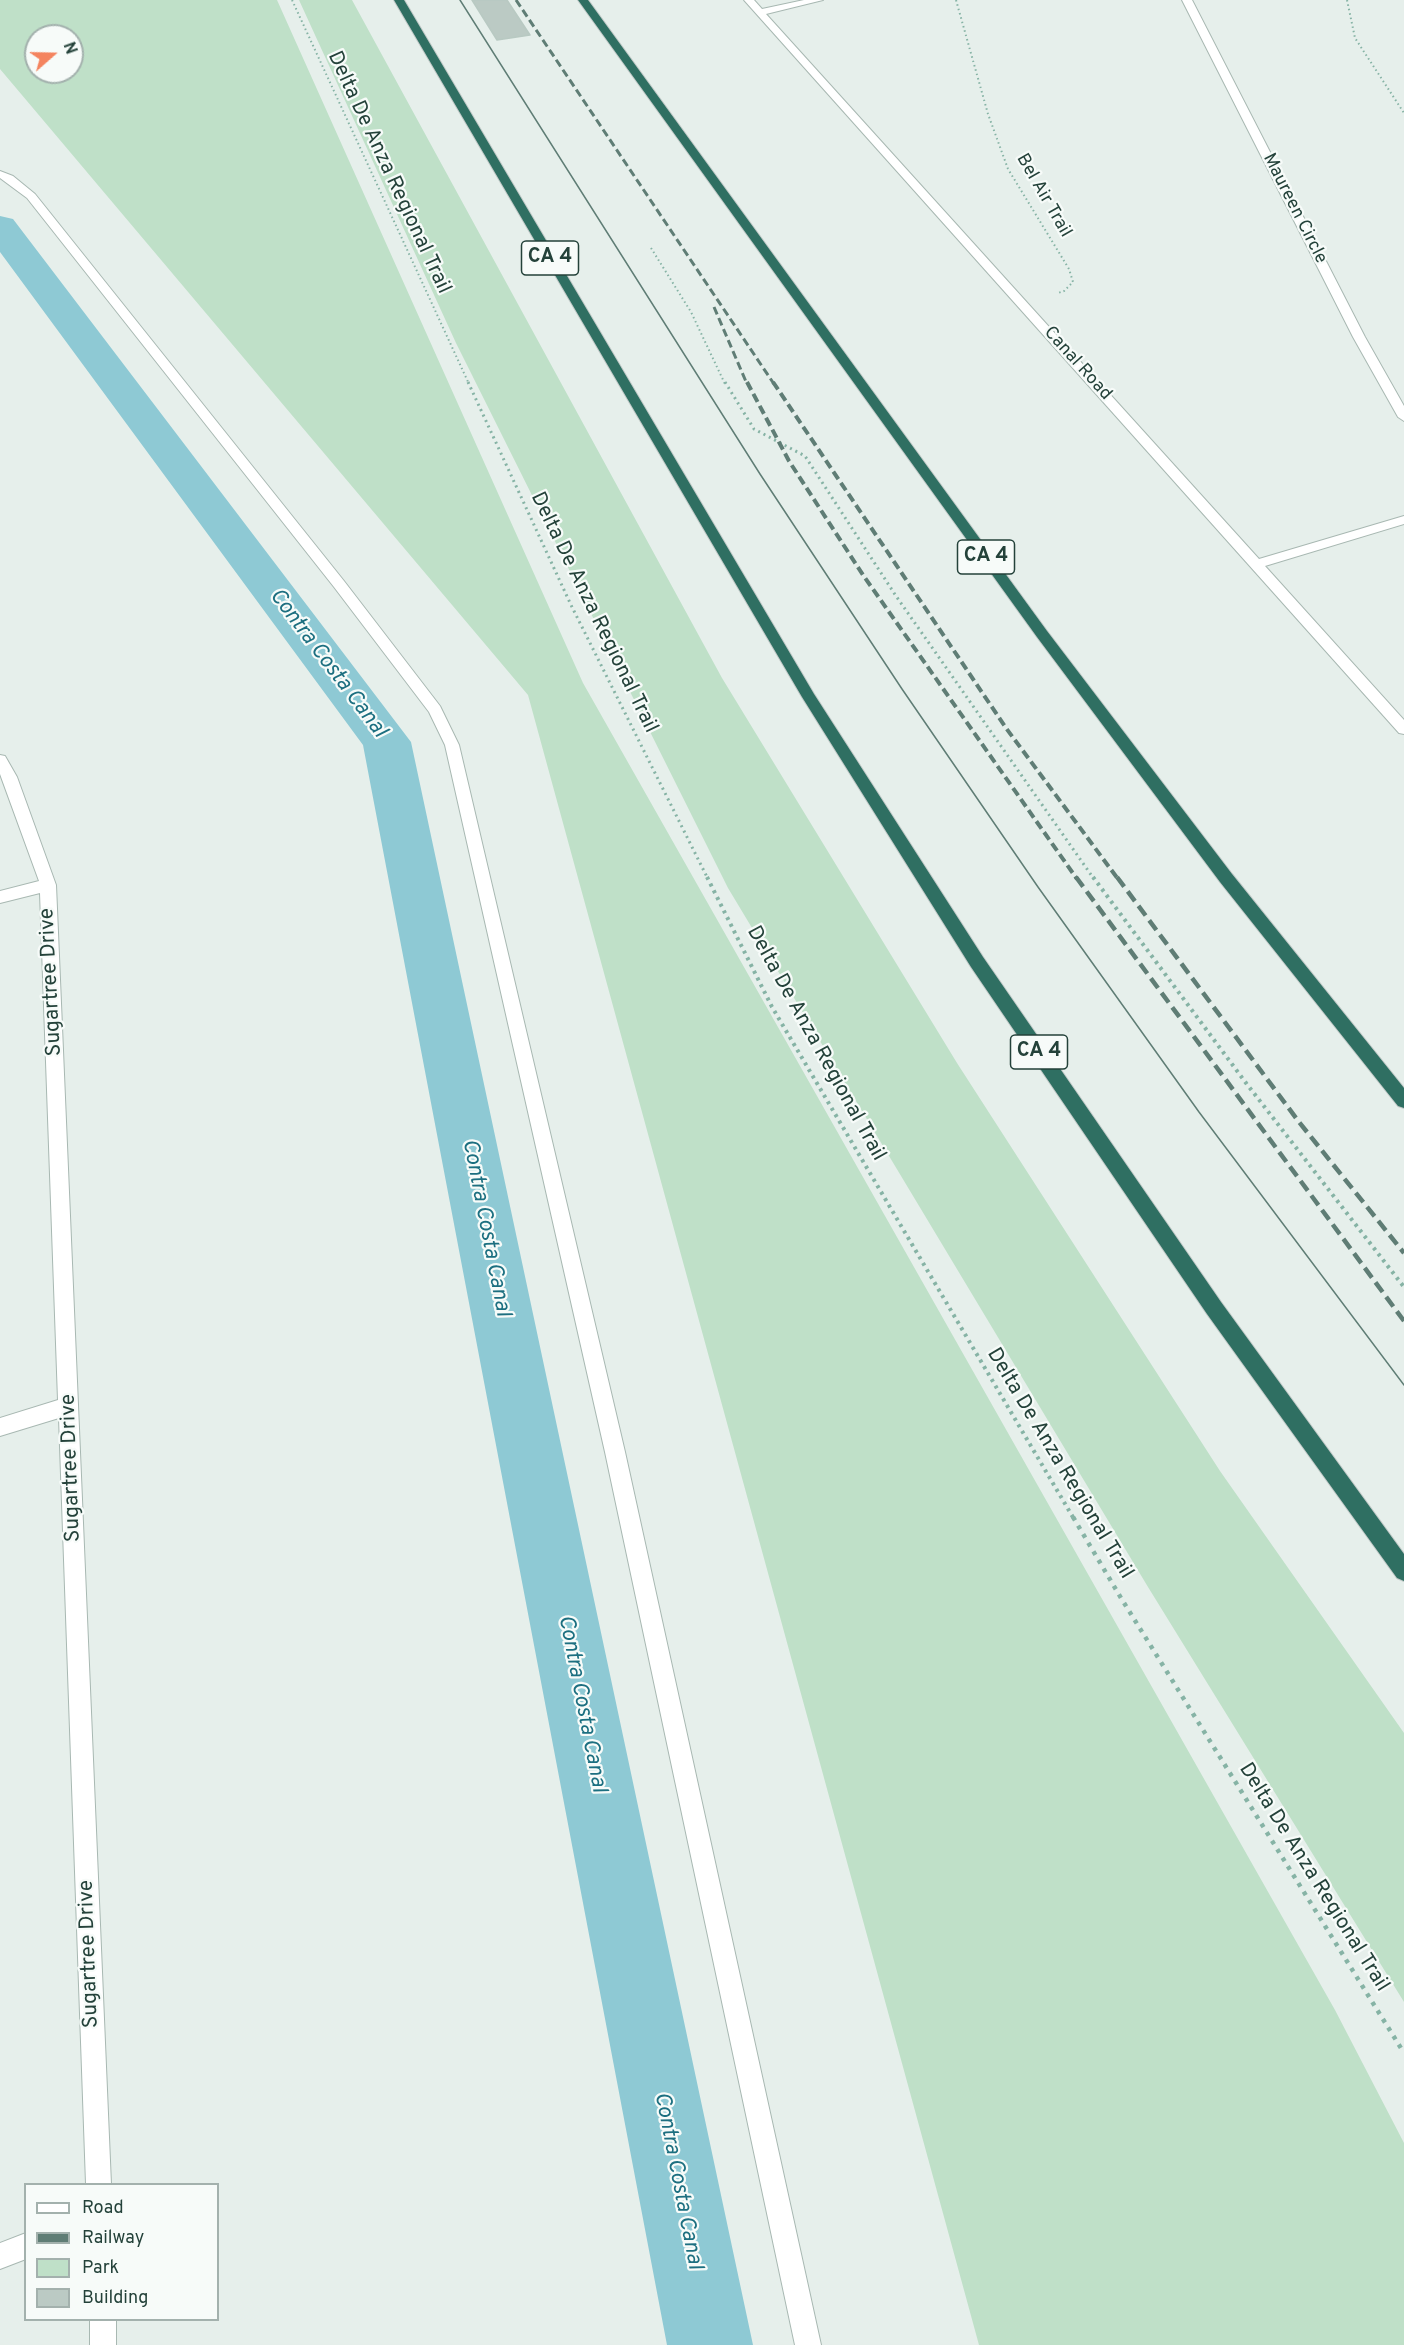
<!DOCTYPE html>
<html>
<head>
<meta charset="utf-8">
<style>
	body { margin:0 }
	#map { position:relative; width:1404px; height:2345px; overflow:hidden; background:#e6efeb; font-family:Overpass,sans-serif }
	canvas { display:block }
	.legend { position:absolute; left:24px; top:2183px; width:195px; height:138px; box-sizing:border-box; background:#f7fbf9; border:2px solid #a3b1ad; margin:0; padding:8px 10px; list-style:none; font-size:18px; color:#24423a }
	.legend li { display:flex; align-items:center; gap:12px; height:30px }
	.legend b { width:30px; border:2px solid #a3b1ad }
	.north { position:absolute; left:24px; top:24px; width:60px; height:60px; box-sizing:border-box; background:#f7fbf9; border:2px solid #a3b1ad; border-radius:50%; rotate:70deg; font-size:16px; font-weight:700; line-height:24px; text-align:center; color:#24423a }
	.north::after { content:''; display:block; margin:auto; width:21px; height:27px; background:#f4845f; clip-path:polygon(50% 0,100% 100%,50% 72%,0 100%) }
</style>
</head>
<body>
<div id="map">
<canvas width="1404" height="2345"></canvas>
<ul class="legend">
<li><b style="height:8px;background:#fff"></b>Road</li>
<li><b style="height:8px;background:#5f7d75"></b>Railway</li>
<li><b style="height:16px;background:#bfe0c8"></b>Park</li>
<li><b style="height:16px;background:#bbcac4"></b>Building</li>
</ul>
<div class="north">N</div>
</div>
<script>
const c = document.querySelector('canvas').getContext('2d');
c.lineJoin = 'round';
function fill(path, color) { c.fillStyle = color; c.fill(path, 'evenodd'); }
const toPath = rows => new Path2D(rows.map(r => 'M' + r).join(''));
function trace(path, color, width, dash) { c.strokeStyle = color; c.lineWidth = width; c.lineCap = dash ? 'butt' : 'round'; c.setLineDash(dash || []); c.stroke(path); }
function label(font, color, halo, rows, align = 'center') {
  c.font = font + ' Overpass,sans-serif'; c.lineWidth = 4.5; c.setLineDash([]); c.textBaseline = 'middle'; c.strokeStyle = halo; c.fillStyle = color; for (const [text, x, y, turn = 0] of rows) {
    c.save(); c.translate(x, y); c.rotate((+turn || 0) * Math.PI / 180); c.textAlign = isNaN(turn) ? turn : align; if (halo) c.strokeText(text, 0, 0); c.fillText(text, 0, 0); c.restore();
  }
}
fill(toPath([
	[0,0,277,0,583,683,1335,2010,1404,2143,1404,2345,979,2345,528,695,0,69],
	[36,36,72,36,72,72,36,72],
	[299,0,352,0,722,678,957,1063,1220,1471,1404,1733,1404,2002,1148,1587,728,888,456,343]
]), '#bfe0c8');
fill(toPath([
	[0,216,13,219,411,742,753,2345,667,2345,363,745,0,252,0,216]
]), '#8ec9d4');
const building = toPath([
	[472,0,507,0,530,35,497,40,472,0]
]);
fill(building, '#bbcac4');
trace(building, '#b8c9c2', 1.5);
const minor = toPath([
	[744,0,754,0,762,9,804,0,823,0,766,14,1259,559,1404,516,1404,524,1265,566,1404,720,1404,734,1399,733,744,0],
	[1182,0,1192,0,1365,337,1404,406,1404,421,1398,417,1353,337,1182,0],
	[0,171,13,176,35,194,344,581,440,706,459,745,625,1452,821,2345,795,2345,605,1452,445,745,429,712,334,587,27,198,0,178,0,171],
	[0,755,5,756,17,777,56,885,111,2184,86,2184,59,1418,0,1436,0,1418,58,1400,40,893,0,903,0,891,39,881,0,774,0,755],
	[26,2233,26,2259,0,2269,0,2243,26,2233],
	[90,2320,116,2320,116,2345,90,2345,90,2320]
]);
const highway = toPath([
	[394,0,404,0,814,694,983,957,1221,1302,1404,1554,1404,1581,1397,1578,1207,1314,971,967,802,697,394,0],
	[578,0,588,0,1047,631,1232,874,1404,1088,1404,1108,1398,1106,1220,882,1037,637,578,0]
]);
trace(minor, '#a8b8b2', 2);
trace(highway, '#c2cac8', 2);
trace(toPath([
	[292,0,469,384],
	[956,0,988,114,1008,169,1069,269,1073,282,1064,291,1058,293],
	[1347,0,1355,38,1404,113],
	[651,248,691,312,725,384]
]), '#86b3a5', 2, [1.5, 3]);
trace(toPath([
	[468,382,571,605,708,879],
	[725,382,754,429,805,456,896,596,1094,879]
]), '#86b3a5', 3, [2, 4]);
trace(toPath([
	[707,877,772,1007,1074,1519],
	[1093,877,1246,1083,1404,1287]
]), '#86b3a5', 4, [3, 4.5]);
trace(toPath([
	[1073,1517,1121,1598,1404,2053]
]), '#86b3a5', 4.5, [4, 6]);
fill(minor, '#fff');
fill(highway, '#2f6f62');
trace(toPath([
	[460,0,760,474,902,689,1038,887,1199,1112,1404,1385]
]), '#5f7d75', 1.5);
trace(toPath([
	[516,0,774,384],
	[714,307,747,384]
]), '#5f7d75', 3, [8, 4]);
trace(toPath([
	[747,382,789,461,863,575,1077,879],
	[773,382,1006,728,1118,879]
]), '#5f7d75', 4, [9, 4.5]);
trace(toPath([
	[1076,877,1404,1321],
	[1117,877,1299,1122,1404,1253]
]), '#5f7d75', 4.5, [12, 6]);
label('18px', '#24423a', '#f7fbf9', [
	["Bel Air Trail",1043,196,60],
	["Maureen Circle",1294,209,63],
	["Canal Road",1077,364,48]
]);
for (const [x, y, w] of [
	[550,258,57],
	[986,557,57],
	[1039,1052,57]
]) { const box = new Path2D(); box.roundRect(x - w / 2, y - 17, w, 34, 4.5); c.fillStyle = '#f7fbf9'; c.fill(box); trace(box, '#24423a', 1.5); }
label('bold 20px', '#24423a', null, [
	["CA 4",550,258],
	["CA 4",986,557],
	["CA 4",1039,1052]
]);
label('21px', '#24423a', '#f7fbf9', [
	["Delta De Anza Regional Trail",388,173,65],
	["Delta De Anza Regional Trail",593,613,64],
	["Sugartree Drive",52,982,-93],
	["Delta De Anza Regional Trail",815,1044,61],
	["Delta De Anza Regional Trail",1059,1464,59],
	["Sugartree Drive",72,1468,-92],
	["Delta De Anza Regional Trail",1313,1878,58],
	["Sugartree Drive",90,1954,-92]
]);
label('italic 22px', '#1c6f80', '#f7fbf9', [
	["Contra Costa Canal",327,664,53],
	["Contra Costa Canal",485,1228,79],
	["Contra Costa Canal",581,1704,79],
	["Contra Costa Canal",677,2181,79]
]);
</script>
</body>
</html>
